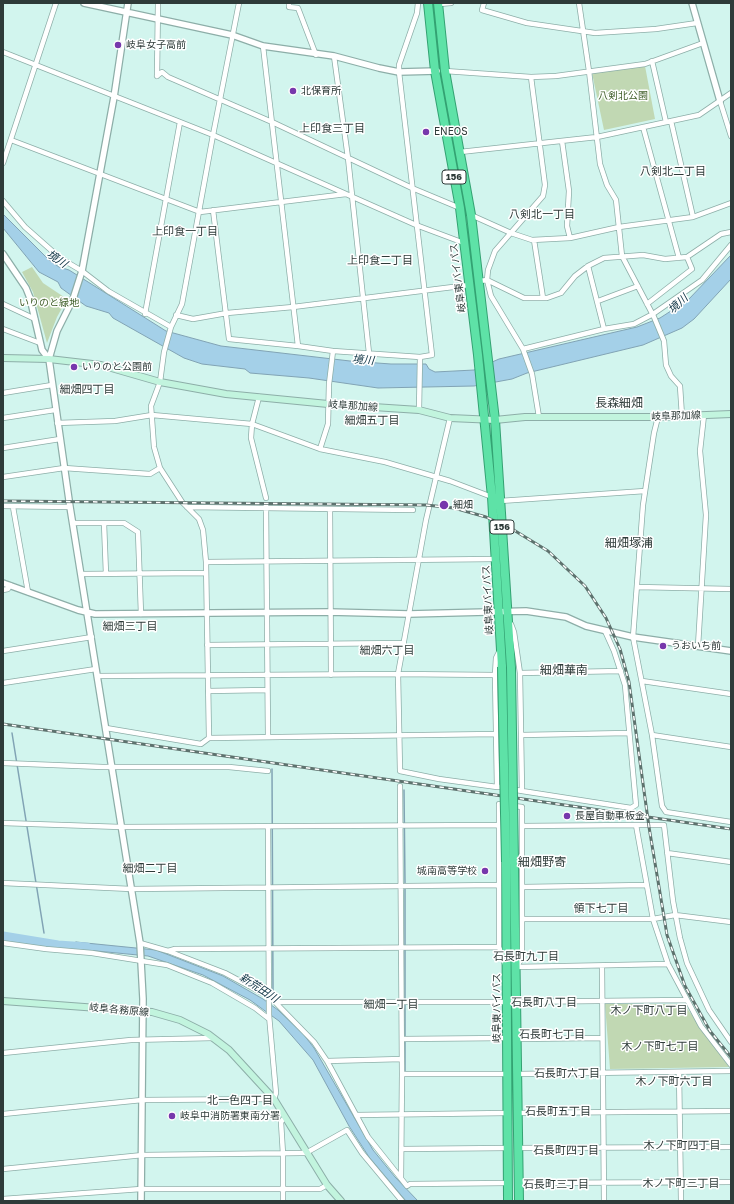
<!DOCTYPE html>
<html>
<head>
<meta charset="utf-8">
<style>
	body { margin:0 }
	#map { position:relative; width:734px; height:1204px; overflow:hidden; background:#d2f5ee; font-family:"Golos Text",sans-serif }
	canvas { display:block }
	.frame { position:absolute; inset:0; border:4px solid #2e3b39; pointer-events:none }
</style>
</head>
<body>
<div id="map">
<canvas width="734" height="1204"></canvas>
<div class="frame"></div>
</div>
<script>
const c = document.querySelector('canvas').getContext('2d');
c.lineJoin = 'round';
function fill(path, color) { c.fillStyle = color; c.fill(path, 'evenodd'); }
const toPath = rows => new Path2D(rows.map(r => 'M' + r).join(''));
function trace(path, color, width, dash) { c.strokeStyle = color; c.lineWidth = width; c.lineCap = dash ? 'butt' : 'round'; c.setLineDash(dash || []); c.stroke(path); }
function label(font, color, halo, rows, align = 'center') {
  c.font = font + ' "Golos Text","Noto Sans JP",sans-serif'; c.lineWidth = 3; c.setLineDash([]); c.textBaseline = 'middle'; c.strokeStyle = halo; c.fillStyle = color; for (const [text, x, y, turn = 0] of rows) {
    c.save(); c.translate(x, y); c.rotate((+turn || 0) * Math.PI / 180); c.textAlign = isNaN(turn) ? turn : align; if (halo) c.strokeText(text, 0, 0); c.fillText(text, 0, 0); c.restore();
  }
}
fill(toPath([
	[645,66,655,119,604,130,592,73],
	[32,267,43,283,67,299,57,317,47,343,33,292,22,272],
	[605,1004,684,1004,729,1067,610,1069]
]), '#c1d8b3');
const water = toPath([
	[3,214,49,260,59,267,69,270,166,331,221,346,350,361,391,364,426,364,429,369,435,372,474,370,499,359,637,327,660,318,688,300,731,255,731,279,694,319,682,328,643,345,527,373,512,379,474,386,378,388,309,378,250,373,245,369,202,364,184,358,113,318,109,313,86,306,61,288,58,282,39,272,3,228,3,214],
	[76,942,156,950,223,976,263,999,278,1010,304,1035,314,1048,373,1150,395,1177,418,1201,406,1201,369,1157,349,1126,313,1060,279,1021,250,1000,203,975,148,956,76,949,76,942]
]);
fill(water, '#a4d0e8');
trace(water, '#81a3b4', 1);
trace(toPath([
	[12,733,44,933],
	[272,769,273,991],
	[404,790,405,884],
	[405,888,405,1000],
	[405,1004,405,1071]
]), '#81a3b4', 1.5);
trace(toPath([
	[3,936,58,945,87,947]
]), '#a4d0e8', 9);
const minor = toPath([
	[289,3,289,7,298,8,316,55],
	[484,3,482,10,527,23,595,33,656,29,697,23],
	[579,3,589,71,600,164,607,185,616,200,622,256,654,317,664,341,666,365,671,376,680,386,682,416],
	[439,4,451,3],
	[263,46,298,346,333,351,420,357,432,355,399,72,399,65,417,13,418,3],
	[3,52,213,135,416,225,464,243],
	[334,56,348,158,369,353],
	[652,61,666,122],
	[445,71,531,77,556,76,645,64,703,43],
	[157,76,162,72,168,77,272,122,412,188,460,208],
	[157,76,158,3],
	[531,77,545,185,543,196,495,251,488,270,487,280,491,296,523,349,532,374,539,417],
	[720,101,731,136],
	[671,121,693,217],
	[643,127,679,258],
	[11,140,200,212,346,194],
	[562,141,569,191,567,226,570,238],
	[460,152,597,137,699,115,731,93],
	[3,163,56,3],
	[3,201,25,227,60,258,82,271,108,291,171,327],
	[213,210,229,339,298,346],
	[471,215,511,233,532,240,570,238,619,227,693,217,731,203],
	[534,240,543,298],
	[588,266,604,329],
	[480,281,487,280,524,298,547,298,561,293,575,276,588,266,604,258,643,255,665,259,687,257,721,234,731,232],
	[598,301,638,286],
	[3,304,35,319],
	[647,304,692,269,687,257],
	[145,314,180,122],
	[176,315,193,319,227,313,293,307,469,285],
	[3,329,40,343],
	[523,349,604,329,634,324,653,314,702,280,731,245],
	[3,393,52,385],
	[259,397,252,424,251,438,266,498],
	[419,410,420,357],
	[658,417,654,433,643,505,633,637,652,735,662,806,666,812,731,822],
	[3,418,55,410],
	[450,418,426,520,398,674,400,771,439,779,497,787],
	[57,423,115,421,152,415,252,424,320,449,385,462,450,481,492,497],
	[3,448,60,439],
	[320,449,328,424,329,384,333,351],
	[3,477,64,468,150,474,160,468],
	[500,501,645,491],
	[266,505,268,737],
	[3,506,70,507],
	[13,507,28,592],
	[187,507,413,510],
	[330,510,331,675],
	[73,523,124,523,138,532,141,614],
	[104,523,106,574],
	[206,562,496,559],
	[82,574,206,573],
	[637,587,731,589],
	[3,590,8,589,10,585],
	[511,624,514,632,520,673,522,791,511,789],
	[207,645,404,643],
	[698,646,706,515,700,451,704,415],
	[500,650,496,658,495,675,497,787,500,787],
	[3,651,92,637],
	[520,673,621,671],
	[97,676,398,674,495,675],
	[642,681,731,694],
	[3,683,96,669],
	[208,691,267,690],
	[106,728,201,744,209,738,206,562,203,530,199,519,182,502,160,468,154,447,151,406,160,382,164,352,171,327,182,304,213,135,239,3],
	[521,735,629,733],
	[652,735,731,747],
	[209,738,496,734],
	[3,763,103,767,229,767,268,771],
	[400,786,402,1074,401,1178],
	[522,791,631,808,636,805,625,685,614,651,605,631],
	[3,823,121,827,498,825],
	[636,825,664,825,673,901,680,938,687,963,709,1010,731,1042],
	[522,826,636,825,653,919,668,964,701,1026,731,1065],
	[667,853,731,862],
	[3,883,131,889,499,885],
	[523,887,645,885],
	[522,919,653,919,675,915,731,922],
	[3,943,46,949,92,953,167,965,212,983,255,1008,269,1019],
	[140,943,168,951,175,949,499,947],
	[168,951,225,973,268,996,275,1002,507,1002,686,1000],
	[505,964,499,947,499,804,522,807,522,958,517,966],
	[515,967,668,964],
	[602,967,604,1201],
	[275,1002,314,1042,327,1061,368,1137,407,1186,410,1184,508,1183],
	[402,1039,508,1038],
	[517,1039,602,1038],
	[3,1053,131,1040,213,1038],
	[327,1061,402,1059],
	[679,1072,681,1201],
	[402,1074,508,1074],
	[517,1074,731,1071],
	[517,1113,731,1111],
	[3,1114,142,1100,274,1099,276,1093,269,1015,268,827],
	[356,1115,508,1113],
	[518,1148,731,1147],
	[402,1149,508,1148],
	[3,1169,143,1155,301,1153,306,1153,347,1130,362,1153,402,1201],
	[519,1183,731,1182],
	[3,1199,141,1189,320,1189,327,1185],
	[283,1201,283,1154,281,1122,285,1117]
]);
const tertiary = toPath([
	[84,3,232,35,263,46,334,56,379,68,399,72,437,71],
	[128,3,114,97,82,271,73,299,57,331,49,359,70,507,140,943,143,999,141,1201],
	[692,3,720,101],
	[3,254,26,288,30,298,42,350,49,359],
	[3,583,78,610,95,614,329,612,409,614,526,611,566,617,586,626,633,637,731,651]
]);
const secondary = toPath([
	[3,358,49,359,101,365,160,382,226,394,328,404,419,410,450,418,495,420,525,417,658,417,731,414],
	[3,1001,152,1012,180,1020,208,1034,229,1050,274,1099,327,1185,341,1201]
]);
const trunk = toPath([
	[428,3,435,71,460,208,478,355,492,497,502,667],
	[438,3,445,71,471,215,495,420,511,668],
	[506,862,508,1201],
	[514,862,519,1201]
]);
trace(minor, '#8daea8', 6);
trace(tertiary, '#8daea8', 8);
trace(secondary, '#8daea8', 8);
trace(trunk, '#33a272', 10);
trace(minor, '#fff', 4.5);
trace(tertiary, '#fff', 5.5);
trace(secondary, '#c2f4de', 6);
trace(trunk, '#5ee2a7', 8);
const rail = toPath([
	[3,501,426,505,454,508,486,517,512,529,548,551,585,586,606,618,620,649,629,682,649,827,667,935,685,986,710,1031,731,1057],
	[3,724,731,829]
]);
trace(rail, '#5e726e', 3);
trace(rail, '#fff', 1.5, [4.5]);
const trunkBridge = toPath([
	[502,667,506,862],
	[511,668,514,862]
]);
trace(trunkBridge, '#33a272', 10, []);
trace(trunkBridge, '#5ee2a7', 8);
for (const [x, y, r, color] of [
	[118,45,4,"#7737ac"],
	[293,91,4,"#7737ac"],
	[426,132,4,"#7737ac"],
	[74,367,4,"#7737ac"],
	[444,505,5,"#7737ac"],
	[663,646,4,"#7737ac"],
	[567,816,4,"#7737ac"],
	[485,871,4,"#7737ac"],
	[172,1116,4,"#7737ac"]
]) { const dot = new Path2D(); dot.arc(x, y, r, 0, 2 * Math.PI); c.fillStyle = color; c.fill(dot); trace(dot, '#fff', 1.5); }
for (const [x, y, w] of [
	[454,177,24],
	[502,527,24]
]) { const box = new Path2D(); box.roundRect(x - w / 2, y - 7, w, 14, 3); c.fillStyle = '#fff'; c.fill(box); trace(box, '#2e3b39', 1); }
label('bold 9px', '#2e3b39', null, [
	["156",454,177],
	["156",502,527]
]);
label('10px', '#2e3b39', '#fff', [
	["岐阜女子高前",126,45],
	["北保育所",301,91],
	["ENEOS",434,132],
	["いりのと公園前",82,367],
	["細畑",453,505],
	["うおいち前",671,646],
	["長屋自動車板金",575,816],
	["城南高等学校",477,871,"right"],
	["岐阜中消防署東南分署",180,1116]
], 'left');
label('10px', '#405f2a', '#fff', [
	["八剣北公園",623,96],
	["いりのと緑地",49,303]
]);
label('10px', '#2e3b39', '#fff', [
	["岐阜東バイパス",458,278,-97],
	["岐阜那加線",353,406,4],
	["岐阜那加線",676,416,-2],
	["岐阜東バイパス",488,600,-93],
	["岐阜東バイパス",497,1008,-90],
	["岐阜各務原線",119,1010,5]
]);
label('11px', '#2e3b39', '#fff', [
	["上印食三丁目",332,129],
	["八剣北二丁目",673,172],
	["八剣北一丁目",542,215],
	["上印食一丁目",185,232],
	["上印食二丁目",380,261],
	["細畑四丁目",87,390],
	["細畑五丁目",372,421],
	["細畑三丁目",130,627],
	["細畑六丁目",387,651],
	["細畑二丁目",150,869],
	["領下七丁目",601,909],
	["石長町九丁目",526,957],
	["石長町八丁目",544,1003],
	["細畑一丁目",391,1005],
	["木ノ下町八丁目",649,1011],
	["石長町七丁目",552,1035],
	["木ノ下町七丁目",660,1047],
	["石長町六丁目",567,1074],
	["木ノ下町六丁目",674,1082],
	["北一色四丁目",240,1101],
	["石長町五丁目",558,1112],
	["木ノ下町四丁目",682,1146],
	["石長町四丁目",566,1151],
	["木ノ下町三丁目",681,1184],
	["石長町三丁目",556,1185]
]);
label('italic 11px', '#0d3344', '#fff', [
	["境川",57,259,34],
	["境川",678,304,-43],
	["境川",363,360,5],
	["新荒田川",259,988,33]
]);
label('12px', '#2e3b39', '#fff', [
	["長森細畑",619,403],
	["細畑塚浦",629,543],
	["細畑華南",564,670],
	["細畑野寄",542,862]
]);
</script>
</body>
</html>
